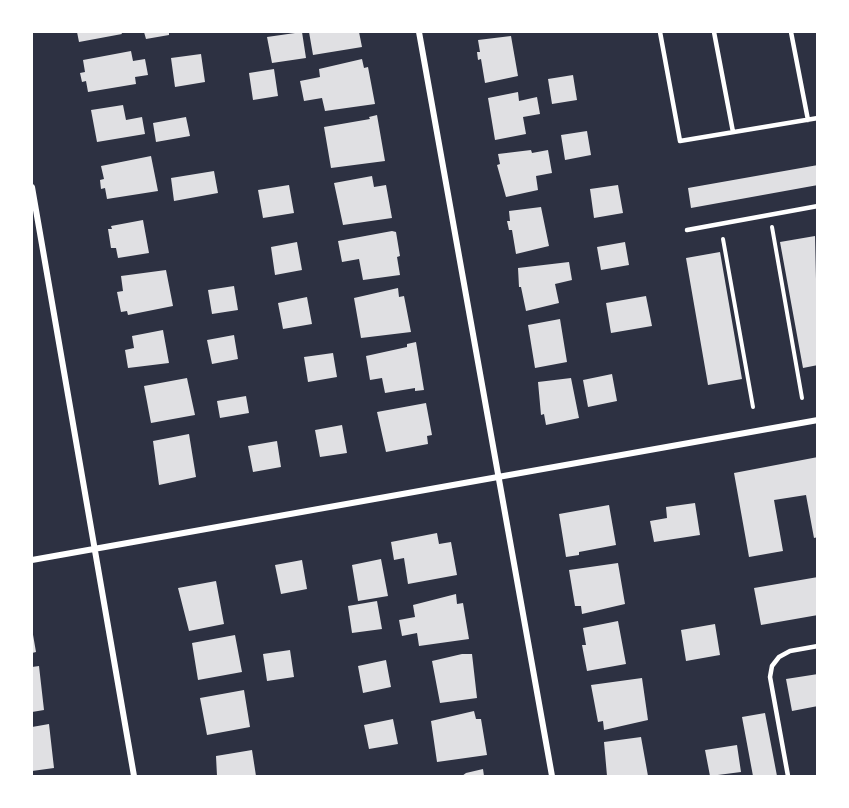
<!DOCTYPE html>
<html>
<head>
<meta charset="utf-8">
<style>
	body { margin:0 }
	#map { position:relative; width:849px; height:808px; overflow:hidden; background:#2d3142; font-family:Georgia,serif }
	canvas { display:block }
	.frame { position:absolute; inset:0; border:33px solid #fff; pointer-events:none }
</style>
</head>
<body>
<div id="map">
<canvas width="849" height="808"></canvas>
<div class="frame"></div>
</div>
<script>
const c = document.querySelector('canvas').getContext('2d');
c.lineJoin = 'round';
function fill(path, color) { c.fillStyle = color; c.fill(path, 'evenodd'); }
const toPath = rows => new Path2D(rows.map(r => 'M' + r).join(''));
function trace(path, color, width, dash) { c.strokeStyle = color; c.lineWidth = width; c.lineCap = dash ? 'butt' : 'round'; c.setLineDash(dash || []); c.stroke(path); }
fill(toPath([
	[77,32,121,32,122,34,79,42],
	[144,32,169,32,169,35,146,39],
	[302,32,306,58,272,63,267,37],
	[309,32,359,32,362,47,313,55],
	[511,36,518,76,485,83,481,59,478,60,477,52,480,52,478,40],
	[131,51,133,61,145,59,148,75,135,77,136,84,88,92,86,81,82,82,80,73,85,72,83,60],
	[201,54,205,82,175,87,171,58],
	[362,59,364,68,368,67,375,104,325,111,322,98,304,101,300,81,320,77,319,69],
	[274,69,278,96,253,100,249,73],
	[573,75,577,100,552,104,548,79],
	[518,92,519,101,537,97,540,114,523,117,526,134,495,140,488,98],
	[123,105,126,120,142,117,145,134,97,142,91,110],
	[377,115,385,161,331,168,324,127,370,119,369,117],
	[186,117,190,136,156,142,153,123],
	[587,131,591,155,565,160,561,135],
	[531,150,532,153,548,150,552,173,536,176,538,190,506,197,497,165,500,164,498,154],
	[151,156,158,191,107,199,105,188,101,189,100,180,104,179,101,166],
	[818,165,818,185,691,208,688,188],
	[214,171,218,193,174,201,171,178],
	[372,176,374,187,386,185,392,218,343,225,334,183],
	[289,185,294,213,263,218,258,190],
	[618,185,623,213,594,218,590,189],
	[541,207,549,246,516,254,512,230,509,230,507,221,510,221,509,211],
	[143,220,149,253,118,258,116,248,111,248,108,229,112,229,111,226],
	[392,231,396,232,400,256,397,257,400,275,363,280,359,259,342,262,338,241],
	[815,236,818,365,803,368,780,242],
	[297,242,302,270,275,275,271,247],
	[625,242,629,265,601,270,597,247],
	[720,252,742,379,708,385,686,258],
	[569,262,572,280,555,284,559,303,526,311,521,287,519,287,518,268],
	[166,270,173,306,128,315,127,311,121,312,117,292,123,291,121,276],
	[234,286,238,310,212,314,208,290],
	[398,288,399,297,404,296,411,332,361,338,354,298],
	[646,296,652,326,611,333,606,303],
	[307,297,312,324,283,329,278,303],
	[560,319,567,362,535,368,528,325],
	[163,330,169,363,128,368,125,350,134,348,132,336],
	[234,335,238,359,212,364,207,340],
	[416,342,424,390,415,391,415,388,385,393,382,378,370,380,366,356,407,347,407,344],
	[333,353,337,377,308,382,304,357],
	[612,374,617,401,588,407,583,380],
	[187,378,195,415,151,423,144,386],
	[571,378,579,418,546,425,544,414,541,415,538,382],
	[246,396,249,413,220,418,217,401],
	[426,403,432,435,427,436,428,444,386,452,377,412],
	[342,425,347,453,320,457,315,430],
	[189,434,196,477,159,485,153,441],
	[277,441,281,467,253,472,248,446],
	[818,457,818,537,814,538,806,495,774,500,783,551,749,557,734,473],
	[695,503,700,535,654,542,650,521,667,518,666,507],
	[609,505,616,545,579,552,579,555,566,557,559,514],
	[437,533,439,544,451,542,457,575,408,584,404,558,394,560,391,542],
	[381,559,388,596,358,601,352,565],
	[302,560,307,589,281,594,275,565],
	[618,563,625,604,582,614,581,606,575,606,569,570],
	[818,577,818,615,761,625,754,588],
	[216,581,224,624,189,631,178,588],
	[456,594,457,604,463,603,469,639,419,646,417,633,402,636,399,620,415,617,413,605],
	[377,601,382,629,352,633,348,606],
	[618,621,626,664,587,671,582,645,586,645,583,628],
	[715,624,720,655,686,661,681,630],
	[32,629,36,652,32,653],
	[235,635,242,672,198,680,192,643],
	[290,650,294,677,267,681,263,654],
	[462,654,472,654,477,698,440,703,432,661],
	[386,660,391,687,363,693,358,666],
	[39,666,44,710,32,712,32,667],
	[818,674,818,706,792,711,786,679],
	[642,678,648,720,604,730,603,721,598,722,591,685],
	[244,690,250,727,207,735,200,698],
	[474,711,476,719,481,719,487,755,437,762,431,721],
	[765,713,777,776,753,776,742,717],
	[393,719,398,744,369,749,364,725],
	[49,724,54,768,32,771,32,727],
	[641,737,648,776,607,776,604,742],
	[737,745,741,772,710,776,705,750],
	[252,750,256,776,217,776,216,756],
	[483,769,484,776,462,776,466,773]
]), '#e0e0e3');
trace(toPath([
	[772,227,802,398],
	[723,239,753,407]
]), '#fff', 4);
trace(toPath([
	[660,32,680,141,818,118],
	[714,32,733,132],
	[791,32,808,120],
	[687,230,818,206],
	[788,776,770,677,772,666,779,657,790,651,818,646]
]), '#fff', 4.5);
trace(toPath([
	[419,32,552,776],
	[32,187,134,776],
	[32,560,818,420]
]), '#fff', 6);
</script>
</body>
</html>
